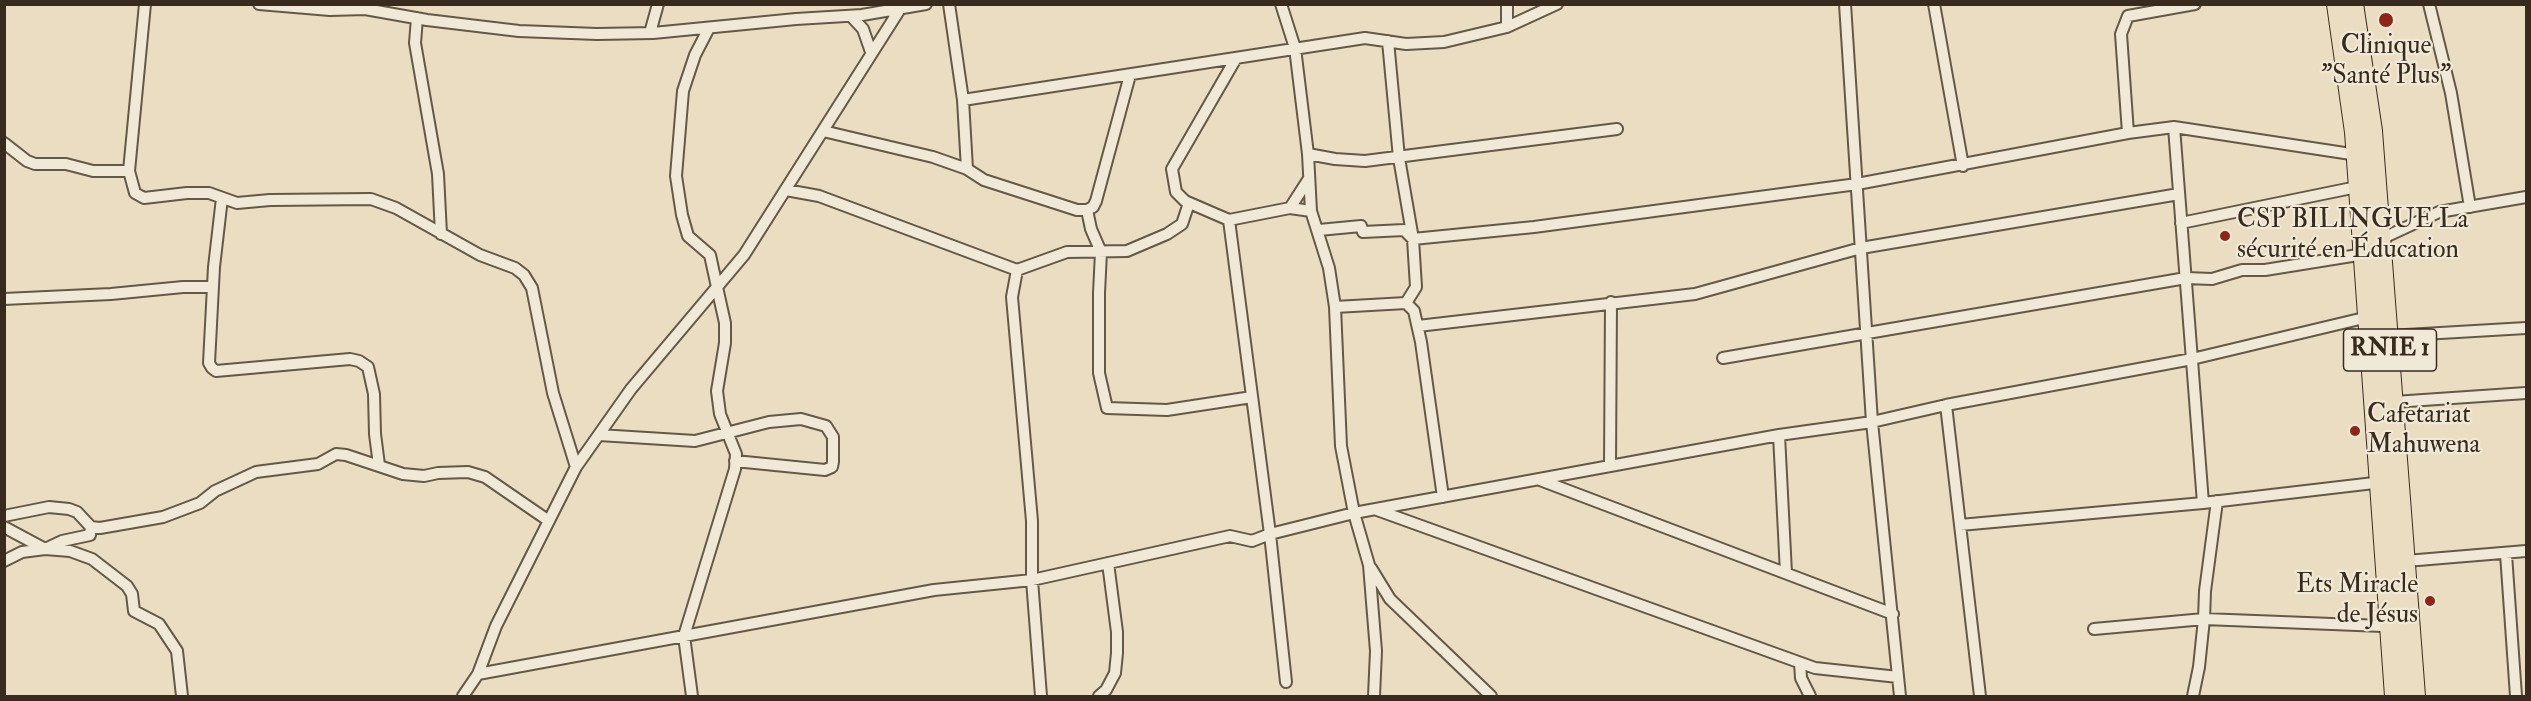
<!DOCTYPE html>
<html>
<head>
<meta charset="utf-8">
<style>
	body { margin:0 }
	#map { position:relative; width:2531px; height:701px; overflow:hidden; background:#eaddc1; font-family:"IM FELL Double Pica",serif }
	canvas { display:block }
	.frame { position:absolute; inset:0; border:6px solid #382b1e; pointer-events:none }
</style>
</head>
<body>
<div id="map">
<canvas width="2531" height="701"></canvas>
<div class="frame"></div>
</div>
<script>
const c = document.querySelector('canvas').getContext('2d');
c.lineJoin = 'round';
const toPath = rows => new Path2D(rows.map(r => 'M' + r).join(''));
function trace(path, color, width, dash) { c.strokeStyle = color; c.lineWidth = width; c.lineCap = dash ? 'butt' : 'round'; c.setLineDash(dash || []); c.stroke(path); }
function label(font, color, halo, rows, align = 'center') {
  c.font = font + ' "IM FELL Double Pica",serif'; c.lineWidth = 4.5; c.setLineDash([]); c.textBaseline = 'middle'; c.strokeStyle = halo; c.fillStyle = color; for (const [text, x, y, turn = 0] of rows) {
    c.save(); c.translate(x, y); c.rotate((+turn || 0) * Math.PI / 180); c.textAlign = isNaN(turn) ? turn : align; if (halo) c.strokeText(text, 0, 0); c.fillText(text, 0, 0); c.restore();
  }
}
const street = toPath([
	[145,4,129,171,135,193,144,198,187,193,209,193,237,203,270,200,371,199,396,208,480,255,515,268,524,275,532,288,553,393,576,467],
	[259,4,330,10,365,9,427,20,519,31,597,34,653,33,796,19,862,15,926,4],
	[949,4,963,100,967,169],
	[1281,4,1295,48,1308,154,1311,211,1329,268,1335,307,1341,446,1354,513,1369,565,1376,651,1374,696],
	[1507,4,1507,27],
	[1845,4,1872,422,1900,696],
	[1934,4,1963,166],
	[2429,4,2451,93,2470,207],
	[851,16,863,29,871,52],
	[417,18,415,43,438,174,441,234],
	[650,33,658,4],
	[1388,41,1399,158,1413,239,1416,287,1406,303],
	[1235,60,1172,169,1176,192,1185,201,1229,220,1290,208,1311,211],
	[963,100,1365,38,1406,44,1444,42,1507,27,1557,4],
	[2174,127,2203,503],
	[823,131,933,157,967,169,984,180,1077,210,1087,210,1093,207,1096,201,1130,75],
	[2128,133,2121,34,2128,16,2195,4],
	[4,143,27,161,35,164,66,164,93,171,129,171],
	[1308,154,1335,159,1365,161,1617,129],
	[786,190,819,196,1017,270,1067,252,1127,251,1167,234,1182,224,1189,203],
	[222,198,214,267,209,363,212,368,216,371,350,359,359,361,368,367,374,394,375,434,379,465],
	[1290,208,1308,180],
	[1087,210,1091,229,1101,252,1099,293,1099,373,1107,408,1167,410,1252,397],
	[1229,220,1270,534,1286,682],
	[2181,223,2352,188],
	[1319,230,1361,226,1363,232,1404,230,1413,239,1534,227,1857,184,2128,133,2174,127,2351,154],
	[2381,239,2439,212,2526,197],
	[1017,270,1012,297,1032,521,1032,580,1041,696],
	[4,299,111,294,183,287,213,287],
	[1335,307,1406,303,1414,311,1421,342,1443,497],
	[1418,326,1695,294,1861,248,2179,194],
	[2389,336,2526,328],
	[1723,358,2186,278,2212,279,2242,270,2265,270,2358,255],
	[2394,402,2526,393],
	[1946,405,1980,696],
	[599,435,695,441,769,422,801,419,826,426,833,437,833,462,832,467,825,470,735,461],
	[1779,435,1786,573],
	[1610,466,1611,302],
	[1540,480,1893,614],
	[1377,510,1815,668,1898,677],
	[4,516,49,507,69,509,77,512,91,527,100,528,163,517,200,503,215,491,256,472,318,464,336,454,346,455,403,474,424,476,438,473,468,472,485,477,549,521],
	[1960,525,2203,503,2374,483],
	[4,527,45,549,70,551,92,559,127,586,132,594,134,611,159,624,177,651,182,696],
	[2506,554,2516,696],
	[4,561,22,552,45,549,62,541,90,535,91,527],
	[2406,561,2526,551],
	[1371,568,1390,599,1491,696],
	[2094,629,2204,619,2383,626],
	[1800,663,1801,678,1810,696],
	[478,674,934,590,1032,580,1230,536,1252,541,1270,534,1354,513,1779,435,1872,422,1946,405,2192,359,2364,318],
	[463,696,478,674,496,626,576,467,631,389,744,255,900,9],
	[692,696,684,636,735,469,736,454,720,414,717,391,725,343,725,323,717,287,710,255,688,236,682,215,676,176,683,91,695,55,709,28],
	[1099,696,1106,690,1115,673,1117,653,1117,632,1108,563],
	[2193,696,2199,667,2204,619,2205,591,2217,501]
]);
const highway = toPath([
	[2337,4,2355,132,2395,696],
	[2353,4,2372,131,2415,696]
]);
trace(street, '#645847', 14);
trace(highway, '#382b1e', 22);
trace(street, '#f1e9d7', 10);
trace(highway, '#eaddc1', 20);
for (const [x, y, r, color] of [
	[2386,20,8,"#8f2418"],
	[2225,236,6,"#8f2418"],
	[2355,431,6,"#8f2418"],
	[2430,601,6,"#8f2418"]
]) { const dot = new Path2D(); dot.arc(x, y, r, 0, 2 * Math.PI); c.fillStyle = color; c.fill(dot); trace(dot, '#f1e9d7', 2); }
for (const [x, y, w] of [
	[2390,350,93]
]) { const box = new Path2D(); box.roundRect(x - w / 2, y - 21, w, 42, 4.5); c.fillStyle = '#f1e9d7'; c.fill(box); trace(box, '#382b1e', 1.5); }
label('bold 24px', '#382b1e', null, [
	["RNIE 1",2390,350]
]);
label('26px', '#382b1e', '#f1e9d7', [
	["Clinique",2386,47,"center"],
	["\"Santé Plus\"",2386,77,"center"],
	["CSP BILINGUE La",2237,221],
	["sécurité en Éducation",2237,251],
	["Cafetariat",2367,416],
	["Mahuwena",2367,446],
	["Ets Miracle",2418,586,"right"],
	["de Jésus",2418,616,"right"]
], 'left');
</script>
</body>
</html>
